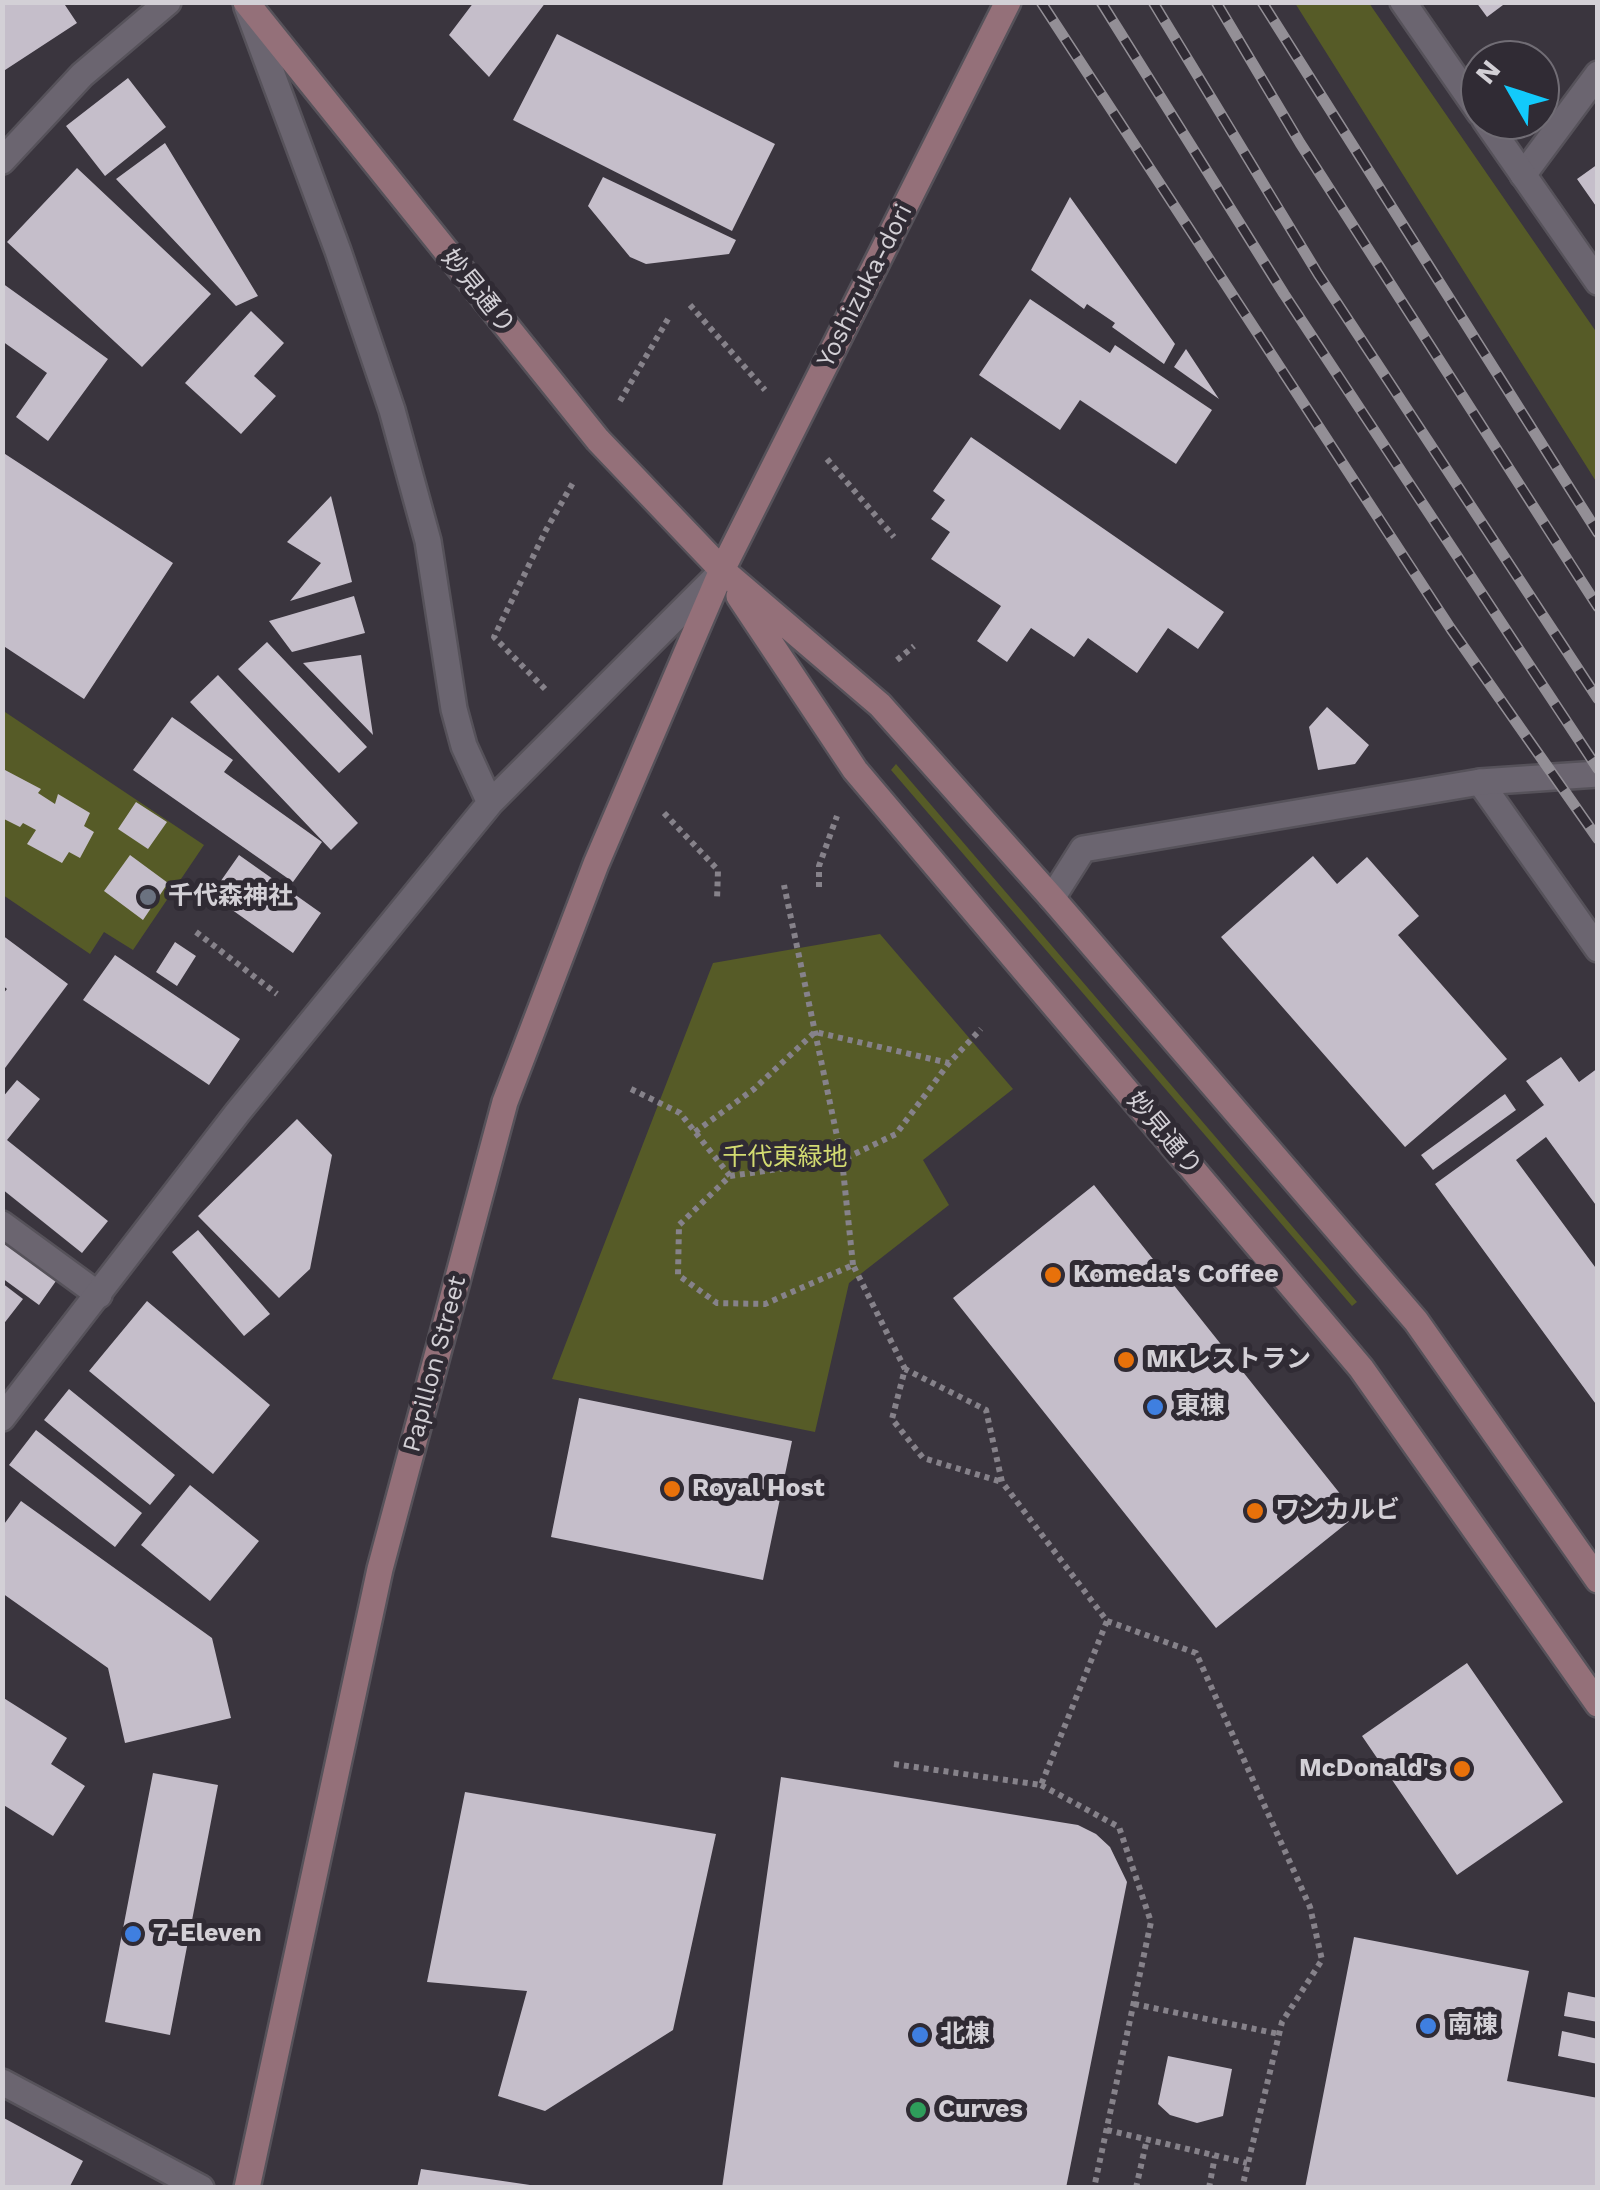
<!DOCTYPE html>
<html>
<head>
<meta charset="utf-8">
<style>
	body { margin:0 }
	#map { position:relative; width:1600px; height:2190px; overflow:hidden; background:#3a353e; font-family:"Work Sans",sans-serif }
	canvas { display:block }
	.frame { position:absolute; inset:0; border:5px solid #d3d0d6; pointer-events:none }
	.north { position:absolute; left:1460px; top:40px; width:100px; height:100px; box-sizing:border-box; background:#302b34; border:2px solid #716d75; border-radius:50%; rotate:309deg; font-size:28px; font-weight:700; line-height:40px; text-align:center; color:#d3d0d6 }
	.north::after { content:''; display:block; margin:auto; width:35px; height:45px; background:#12cafb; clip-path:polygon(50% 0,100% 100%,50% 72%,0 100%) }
</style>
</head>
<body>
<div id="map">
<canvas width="1600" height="2190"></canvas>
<div class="frame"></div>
<div class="north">N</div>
</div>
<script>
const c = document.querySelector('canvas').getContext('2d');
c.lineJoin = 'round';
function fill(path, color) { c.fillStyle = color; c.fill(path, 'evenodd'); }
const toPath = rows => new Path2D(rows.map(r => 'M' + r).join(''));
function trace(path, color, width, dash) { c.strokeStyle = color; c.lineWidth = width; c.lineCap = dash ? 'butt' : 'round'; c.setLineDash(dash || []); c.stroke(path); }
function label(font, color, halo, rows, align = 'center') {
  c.font = font + ' "Work Sans","Noto Sans JP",sans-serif'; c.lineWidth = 10; c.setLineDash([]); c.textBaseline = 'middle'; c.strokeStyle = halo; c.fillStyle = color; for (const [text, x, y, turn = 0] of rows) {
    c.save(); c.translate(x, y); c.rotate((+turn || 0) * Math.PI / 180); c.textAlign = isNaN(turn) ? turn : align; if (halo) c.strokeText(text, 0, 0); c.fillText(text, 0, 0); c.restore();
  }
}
fill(toPath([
	[1295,3,1369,3,1597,333,1597,483],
	[2,710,204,845,133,950,104,932,90,954,3,895],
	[896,764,1357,1302,1352,1306,891,770],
	[880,934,1013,1089,923,1160,949,1205,849,1283,815,1432,552,1379,713,963]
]), '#565b27');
fill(toPath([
	[2,2,63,2,77,23,2,72],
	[474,2,546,2,489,77,449,35],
	[1476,2,1507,2,1487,17],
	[557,34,775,144,732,231,513,120],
	[128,78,166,127,105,176,66,126],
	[165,143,258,296,236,306,116,179],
	[1598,164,1598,209,1577,179],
	[77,168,211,294,142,367,7,242],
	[603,177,736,240,729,254,646,264,630,257,588,206],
	[1070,197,1175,344,1164,364,1112,327,1115,323,1087,304,1084,309,1031,270],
	[2,283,108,359,48,441,16,417,47,373,2,341],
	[1030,299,1110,353,1115,345,1212,410,1176,464,1080,400,1060,430,979,375],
	[251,311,284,343,254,376,276,396,241,434,185,383],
	[1186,349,1219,399,1174,367],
	[971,437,1224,612,1198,649,1168,628,1137,673,1088,638,1074,657,1031,628,1007,662,977,641,1001,606,931,559,950,532,931,519,945,500,933,491],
	[2,452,173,563,84,699,2,645],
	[331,496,352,582,290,601,321,563,287,542],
	[354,596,365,633,292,652,269,621],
	[267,642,367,747,339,773,238,669],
	[361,655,373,735,303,663],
	[218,675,358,823,331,850,190,702],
	[1327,707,1369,745,1355,764,1318,770,1309,727],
	[172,717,233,760,224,772,322,842,293,882,133,770],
	[5,770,41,789,38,793,55,804,58,794,90,813,84,826,94,832,80,858,69,852,62,863,27,844,36,830,23,823,20,827,2,818],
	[136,802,167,822,148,849,118,829],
	[130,855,168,883,143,920,104,891],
	[239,855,321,913,293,953,211,895],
	[1313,856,1337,884,1367,857,1419,916,1398,935,1507,1059,1405,1147,1221,937],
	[2,935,68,984,2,1072,2,995,7,989,2,985],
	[175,942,196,956,177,986,156,972],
	[115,955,240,1039,209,1085,83,1000],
	[1561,1057,1579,1082,1598,1068,1598,1208,1546,1137,1516,1160,1598,1271,1598,1407,1435,1184,1544,1105,1526,1081],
	[17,1080,40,1099,7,1140,108,1221,82,1253,2,1189,2,1098],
	[1505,1094,1516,1110,1433,1170,1421,1155],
	[297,1119,332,1155,310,1269,279,1298,198,1216],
	[1094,1185,1357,1515,1216,1628,953,1298],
	[198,1230,270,1314,244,1336,172,1252],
	[2,1242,56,1281,39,1305,2,1278],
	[2,1283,23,1299,2,1326],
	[147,1301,270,1405,213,1474,89,1371],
	[69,1389,175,1475,150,1505,44,1420],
	[579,1398,792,1441,763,1580,551,1537],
	[36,1430,142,1513,115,1547,9,1465],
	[190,1485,259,1541,210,1601,141,1545],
	[21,1501,212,1638,231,1718,125,1743,108,1668,2,1593,2,1527],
	[1467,1663,1563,1802,1457,1875,1362,1736],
	[2,1697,67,1738,51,1764,85,1786,53,1836,2,1804],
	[153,1773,218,1785,170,2035,105,2022],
	[781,1777,1078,1825,1096,1834,1110,1847,1127,1882,1066,2188,722,2188],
	[465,1792,716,1834,673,2030,545,2111,498,2096,527,1991,427,1982],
	[1354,1937,1529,1971,1507,2081,1598,2098,1598,2188,1305,2188],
	[1568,1992,1598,1998,1598,2022,1564,2016],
	[1562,2031,1598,2039,1598,2064,1558,2056],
	[1168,2056,1232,2069,1223,2116,1197,2123,1170,2115,1158,2104],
	[2,2117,83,2161,69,2188,9,2188,2,2184],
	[421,2169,530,2185,529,2188,417,2188]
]), '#c5beca');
const service = toPath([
	[1523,175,1598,74]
]);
const minor = toPath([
	[1403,2,1480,113],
	[1485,120,1598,282],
	[2,161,82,75,168,2],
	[1480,782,1598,949],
	[2,1224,99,1295],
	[2,2082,201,2188]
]);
const tertiary = toPath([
	[247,7,338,251,392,410,428,541,454,709,464,746,490,803],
	[1052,898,1083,849,1480,782,1598,774],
	[2,1418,238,1112,490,803,720,573]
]);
const secondary = toPath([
	[246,2,598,440,722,570,880,705,1052,898,1416,1321,1598,1580],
	[739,596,855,770,1361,1368,1598,1704],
	[247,2188,380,1569,505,1102,596,864,722,570,1008,2]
]);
trace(service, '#56525a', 30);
trace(minor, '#56525a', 30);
trace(tertiary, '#56525a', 30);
trace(secondary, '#56525a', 30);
trace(toPath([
	[690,305,765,390],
	[620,401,668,319],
	[827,459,894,537],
	[897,660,914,646],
	[545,689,494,637,546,530,574,481],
	[664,813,718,870,717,900],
	[819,887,819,866,837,816],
	[196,932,277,994],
	[631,1089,680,1113,730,1176,679,1225,678,1275,717,1303,765,1304,853,1265,905,1369,892,1419,923,1458,1002,1482],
	[695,1132,754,1089,815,1032,949,1063,981,1029],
	[730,1176,842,1160,784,885],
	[853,1265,842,1160,896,1134,949,1063],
	[1107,1621,1196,1653,1310,1907,1322,1960,1282,2022,1242,2188],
	[894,1764,1041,1785,1107,1621,1002,1482,986,1410,905,1369],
	[1041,1785,1119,1827,1151,1922,1094,2188],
	[1134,2004,1279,2034],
	[1107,2130,1247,2163],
	[1136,2188,1147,2139],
	[1209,2188,1215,2156]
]), '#86828a', 6, [5, 5]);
trace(service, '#6b6570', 25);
trace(minor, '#6b6570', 25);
trace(tertiary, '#6b6570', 25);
trace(secondary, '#947079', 25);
const rail = toPath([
	[1041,2,1451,629,1598,839],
	[1101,2,1284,294,1598,769],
	[1153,2,1318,274,1598,699],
	[1216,2,1300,143,1598,607],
	[1262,2,1598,533]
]);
trace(rail, '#938f96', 11);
trace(rail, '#302b34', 8, [22]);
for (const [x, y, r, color] of [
	[148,897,10,"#6b7280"],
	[1053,1275,10,"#e8710a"],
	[1126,1360,10,"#e8710a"],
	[1155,1407,10,"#3f7fe0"],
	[672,1489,10,"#e8710a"],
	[1255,1511,10,"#e8710a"],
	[1462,1769,10,"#e8710a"],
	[133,1934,10,"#3f7fe0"],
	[1428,2026,10,"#3f7fe0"],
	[920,2035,10,"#3f7fe0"],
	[918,2110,10,"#2e9e5b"]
]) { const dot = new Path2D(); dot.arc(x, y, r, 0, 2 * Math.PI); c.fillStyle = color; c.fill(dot); trace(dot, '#302b34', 4); }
label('25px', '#d3d0d6', '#302b34', [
	["Yoshizuka-dori",865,286,-63],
	["妙見通り",478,292,51],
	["妙見通り",1164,1134,50],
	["Papillon Street",435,1364,-75]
]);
label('bold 25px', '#d3d0d6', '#302b34', [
	["千代森神社",168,897],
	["Komeda's Coffee",1073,1275],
	["MKレストラン",1146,1360],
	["東棟",1175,1407],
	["Royal Host",692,1489],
	["ワンカルビ",1275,1511],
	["McDonald's",1442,1769,"right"],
	["7-Eleven",153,1934],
	["南棟",1448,2026],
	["北棟",940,2035],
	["Curves",938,2110]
], 'left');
label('25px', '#d3db71', '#302b34', [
	["千代東緑地",785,1158]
]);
</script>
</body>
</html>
